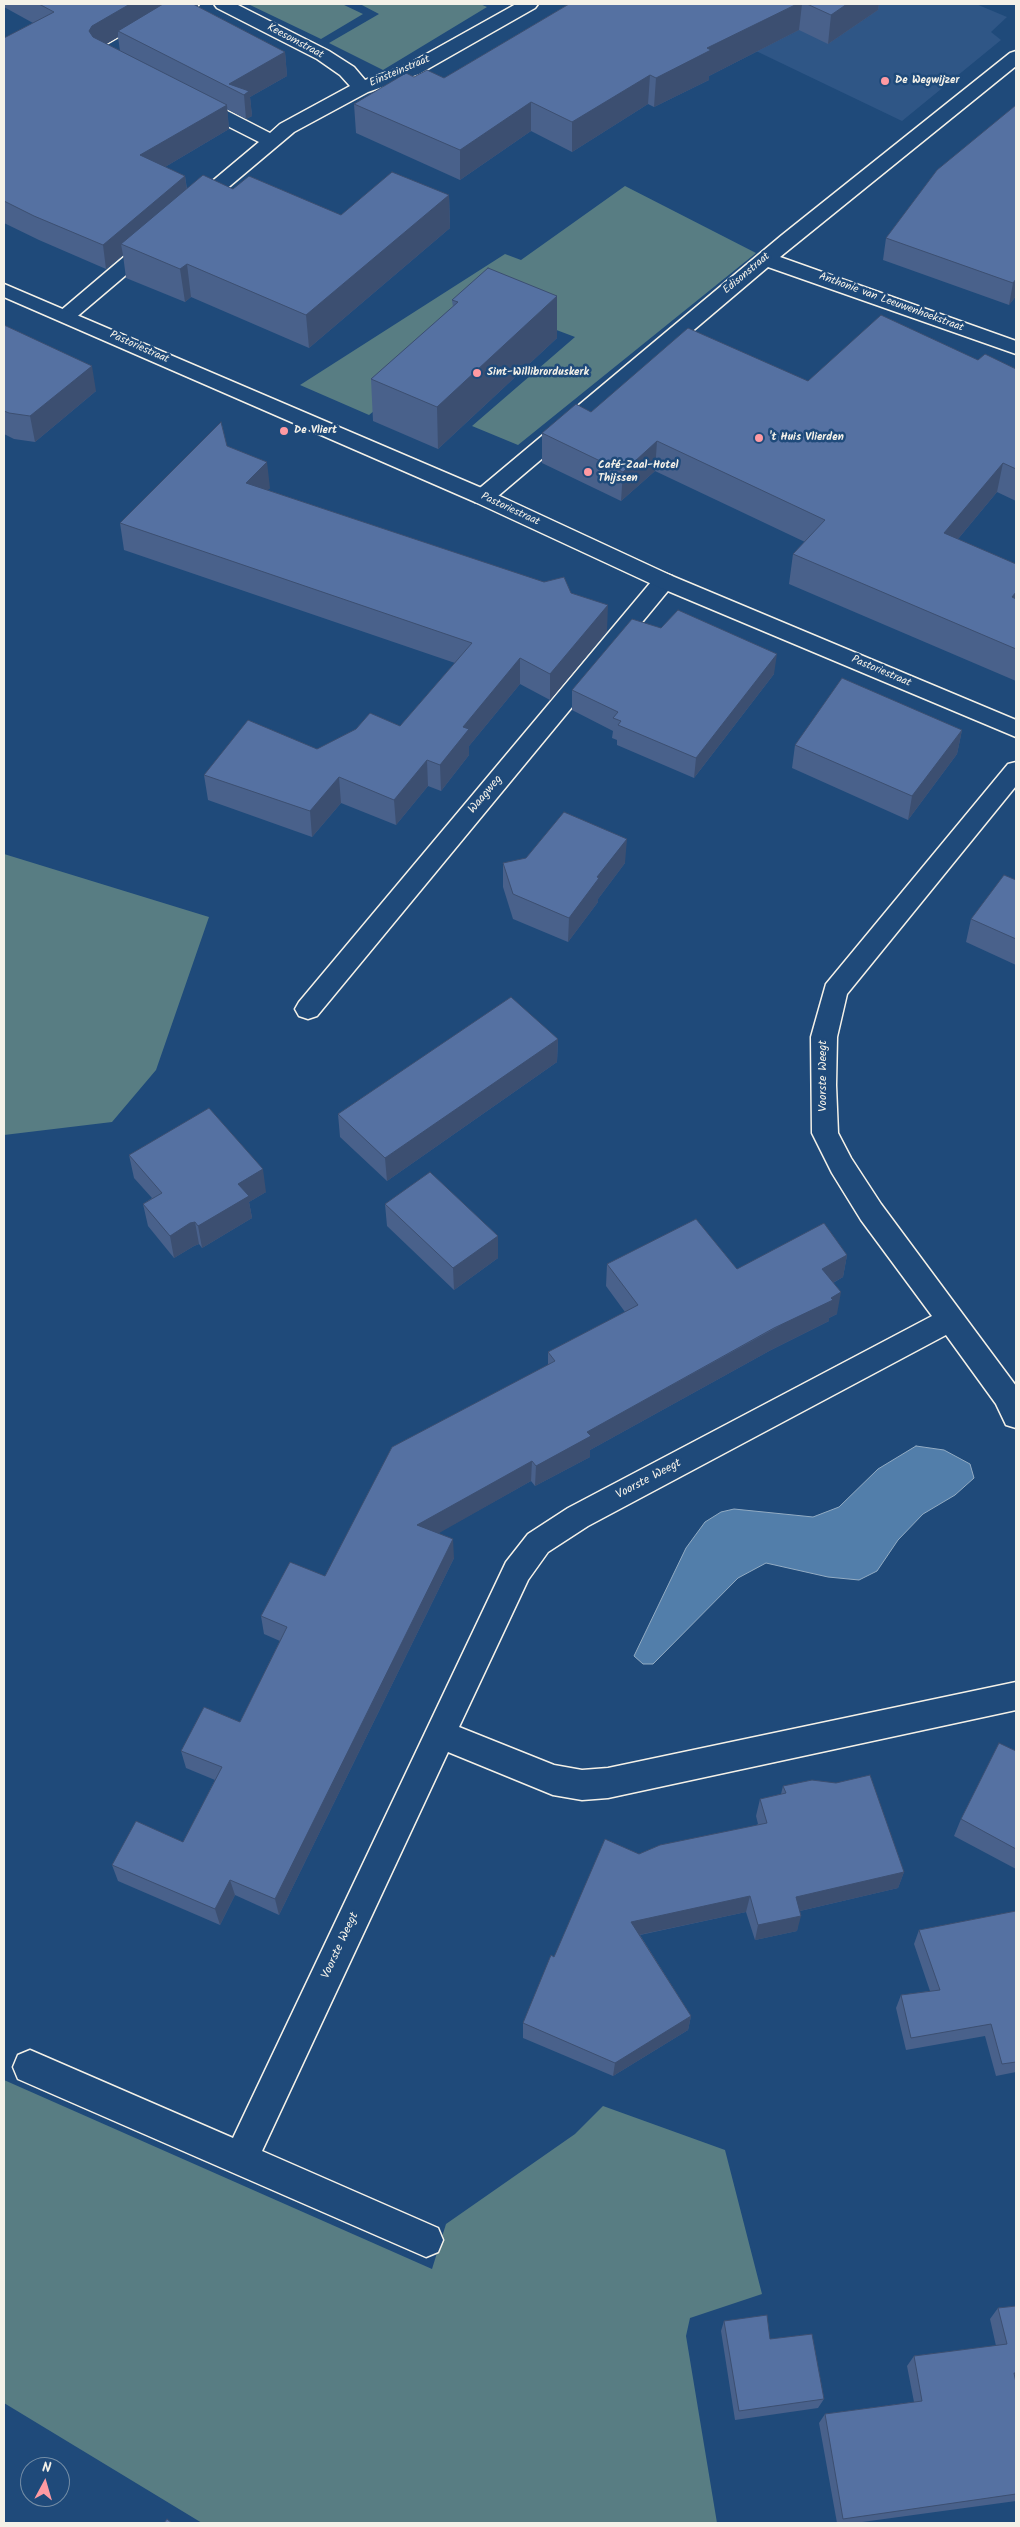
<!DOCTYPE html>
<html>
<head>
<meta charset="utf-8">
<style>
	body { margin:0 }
	#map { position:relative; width:1020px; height:2527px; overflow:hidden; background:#1f4a7a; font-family:Kalam,sans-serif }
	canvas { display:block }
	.frame { position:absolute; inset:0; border:5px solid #f4f1e8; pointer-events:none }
	.north { position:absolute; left:20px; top:2457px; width:50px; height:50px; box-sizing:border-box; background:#1f4a7a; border:1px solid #748da6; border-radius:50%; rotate:6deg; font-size:14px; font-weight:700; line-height:20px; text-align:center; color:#f4f1e8 }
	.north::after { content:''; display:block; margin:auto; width:18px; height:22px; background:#ff9aa2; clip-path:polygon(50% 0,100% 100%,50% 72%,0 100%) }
</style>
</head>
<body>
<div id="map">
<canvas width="1020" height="2527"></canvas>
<div class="frame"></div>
<div class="north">N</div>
</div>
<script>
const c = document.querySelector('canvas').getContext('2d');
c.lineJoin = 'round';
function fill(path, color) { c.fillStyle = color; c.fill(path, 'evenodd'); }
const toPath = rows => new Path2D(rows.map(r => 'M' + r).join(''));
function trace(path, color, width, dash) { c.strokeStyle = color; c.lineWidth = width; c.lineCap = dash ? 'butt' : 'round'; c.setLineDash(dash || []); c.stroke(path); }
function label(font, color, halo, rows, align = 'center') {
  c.font = font + ' Kalam,sans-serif'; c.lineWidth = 5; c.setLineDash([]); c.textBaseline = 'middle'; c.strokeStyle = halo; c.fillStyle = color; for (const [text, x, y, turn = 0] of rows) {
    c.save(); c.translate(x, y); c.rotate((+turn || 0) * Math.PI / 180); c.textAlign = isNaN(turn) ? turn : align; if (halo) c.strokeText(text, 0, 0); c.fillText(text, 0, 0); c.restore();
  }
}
fill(toPath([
	[658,4,976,4,1007,17,991,32,1001,40,902,121]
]), '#2f5686');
fill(toPath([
	[248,4,342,4,363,14,321,39],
	[360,4,480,4,487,7,383,70,329,43,379,14],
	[625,186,756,253,518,445,472,426,575,337,501,309,369,415,300,385,505,254,521,260],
	[4,854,209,917,156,1070,112,1122,4,1135],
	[4,2080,432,2269,446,2224,575,2134,603,2106,725,2150,762,2294,690,2318,686,2336,717,2523,202,2523,4,2403]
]), '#587d83');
const water = toPath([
	[916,1446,944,1450,970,1464,974,1478,955,1495,923,1514,898,1540,877,1571,859,1580,828,1577,766,1563,738,1578,653,1664,643,1664,634,1656,686,1548,705,1522,721,1512,734,1509,813,1517,839,1507,878,1469,916,1446]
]);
fill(water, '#527eaa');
trace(water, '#93acc3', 1);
const street = toPath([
	[178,4,199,4,196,8,117,55,130,61,132,65,130,69,116,69,97,59,94,55,97,51,178,4],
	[214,4,236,4,329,51,354,67,365,80,405,66,516,4,538,4,535,8,419,74,368,92,294,132,199,212,192,214,185,212,182,208,185,204,259,142,188,106,186,102,188,98,202,98,270,133,280,124,350,86,340,75,317,59,217,8,214,4],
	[1016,51,1016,66,780,257,1016,341,1016,354,768,267,491,502,483,504,475,502,472,497,475,492,782,235,1010,53,1016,51],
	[152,237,159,239,162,243,159,247,73,320,66,322,59,320,56,316,59,312,145,239,152,237],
	[664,573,672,576,675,581,672,586,317,1016,308,1019,299,1016,295,1009,299,1002,656,576,664,573],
	[1016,762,1016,786,847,994,837,1037,836,1085,838,1133,851,1158,881,1204,1016,1386,1016,1428,1006,1425,996,1404,946,1335,588,1526,548,1552,528,1580,459,1727,554,1765,582,1770,608,1768,1016,1682,1016,1710,608,1798,582,1800,553,1795,448,1752,262,2151,438,2228,443,2240,438,2252,426,2257,18,2079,13,2067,18,2055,30,2050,233,2138,506,1562,528,1534,568,1508,932,1316,861,1220,832,1173,812,1133,811,1037,826,984,1008,764,1016,762]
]);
const secondary = toPath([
	[4,284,491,492,672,576,1016,720,1016,737,656,586,475,502,4,297,4,284]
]);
trace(street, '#f4f1e8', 3);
trace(secondary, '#f4f1e8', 3);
fill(street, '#1f4a7a');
fill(secondary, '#1f4a7a');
fill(toPath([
	[4,4,193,4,285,52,287,76,250,97,252,116,246,119,227,109,229,129,165,167,185,176,187,189,233,189,341,215,449,195,450,228,309,348,191,297,185,302,126,278,123,255,106,269,39,240,4,223,4,38,33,23,4,7],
	[118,37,120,51,106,44],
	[569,4,879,4,878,10,828,44,799,30,709,76,709,80,654,107,648,104,572,152,531,131,460,180,356,133,354,104,414,77,444,78],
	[1016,105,1016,296,1009,305,883,260,886,238],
	[452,300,557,338,438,449,373,421,371,379,453,307],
	[4,325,96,391,35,442,14,439,4,434],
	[978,360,1016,369,1016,501,997,492,958,539,1016,592,1016,681,789,584,793,554,805,542,655,471,621,501,542,463,542,433,591,412,808,381],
	[227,446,270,488,267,490,571,593,607,631,550,700,520,684,469,746,469,755,441,791,428,786,396,825,341,803,312,837,208,800,204,775,317,749,400,726,455,663,124,550,120,523],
	[774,674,694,778,617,745,617,740,612,738,613,731,572,710,572,690],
	[962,730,957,754,908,820,792,768,795,745],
	[503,863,625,863,598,899,598,902,568,942,513,919,503,887],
	[1016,880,1016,965,966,942,971,919],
	[558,1039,557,1062,387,1181,340,1137,338,1114],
	[129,1155,266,1192,249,1202,252,1218,202,1248,199,1244,194,1246,174,1258,148,1226,143,1204,152,1198,134,1178],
	[385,1204,498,1258,454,1290,387,1226],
	[847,1255,843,1277,833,1283,837,1314,829,1318,829,1321,771,1350,590,1450,590,1457,535,1486,531,1481,438,1533,454,1558,279,1915,235,1895,220,1925,118,1881,112,1865,183,1842,215,1780,186,1768,181,1751,240,1722,280,1641,264,1634,261,1616,325,1576,548,1365,548,1352,625,1312,606,1286,607,1264,737,1269],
	[1016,1751,1016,1869,954,1836,961,1819],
	[783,1786,904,1872,898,1888,800,1911,797,1931,755,1940,746,1912,640,1935,691,2016,688,2030,613,2076,523,2038,523,2023,554,1957,758,1824,756,1816,760,1799,781,1794],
	[1016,1911,1016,2072,996,2076,985,2036,906,2050,896,2008,901,1995,930,1991,914,1944,919,1930],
	[1016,2306,1016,2501,855,2523,837,2523,819,2423,825,2414,914,2402,907,2366,914,2356,996,2346,990,2319,998,2308],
	[724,2321,770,2339,824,2399,818,2408,735,2420,721,2331]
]), '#49618b');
fill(toPath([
	[130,4,175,4,118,31,118,37,96,50,89,31,92,26],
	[797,4,802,4,799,30,709,76,709,80,654,107,656,78,707,48],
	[847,4,879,4,878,10,828,44,831,15],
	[285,52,287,76,250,97,252,116,246,119,244,95,229,84],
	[650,75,648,104,572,152,572,122],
	[531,102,531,131,460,180,460,150],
	[227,105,229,129,143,180,140,155],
	[185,176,188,200,121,244,123,255,106,269,103,245],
	[449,195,450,228,309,348,306,315],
	[187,264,191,297,185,302,180,269],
	[1016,279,1016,296,1009,305,1013,283],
	[557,296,557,338,438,449,437,407],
	[92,366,96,391,35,442,30,416],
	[657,441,655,471,621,501,623,472],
	[267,462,270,488,249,510,246,483],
	[1003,463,997,492,938,563,944,533],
	[1016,592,1016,613,1012,597],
	[608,605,607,631,550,700,550,674],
	[777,654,774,674,694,778,696,758],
	[520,658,520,684,469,746,469,755,441,791,440,765,463,727],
	[962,730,957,754,908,820,912,796],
	[427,760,428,786,396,825,394,800],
	[339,777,341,803,312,837,310,811],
	[627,839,625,863,598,899,598,902,568,942,569,918,597,877],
	[558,1039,557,1062,387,1181,385,1158],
	[263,1169,266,1192,249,1202,252,1218,202,1248,198,1226,238,1184],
	[195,1222,199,1244,194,1246,174,1258,170,1236,190,1223],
	[498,1236,498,1258,454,1290,453,1268],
	[847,1255,843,1277,818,1291,822,1269],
	[841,1292,837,1314,829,1318,829,1321,771,1350,590,1450,590,1457,535,1486,536,1466,587,1432],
	[532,1461,531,1481,418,1545,417,1525],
	[453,1539,454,1558,279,1915,275,1899],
	[904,1872,898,1888,791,1913,796,1897],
	[230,1880,235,1895,220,1925,215,1909],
	[750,1896,746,1912,629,1937,631,1922],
	[801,1916,797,1931,755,1940,758,1925],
	[691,2016,688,2030,613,2076,615,2063]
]), '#3c4f71');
const building = toPath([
	[39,4,130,4,92,26,89,31,93,37,227,105,140,155,185,176,103,245,34,216,4,201,4,38,54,12,39,4],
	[163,4,193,4,285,52,229,84,249,91,244,95,118,31,163,4],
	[569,4,797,4,707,48,711,50,656,78,650,75,572,122,531,102,460,150,354,104,406,73,414,77,427,70,444,78,569,4],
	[807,4,847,4,831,15,807,4],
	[1016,105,1016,279,1013,283,886,238,937,170,1016,105],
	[392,172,449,195,306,315,187,264,180,269,121,244,203,175,233,189,249,176,341,215,392,172],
	[488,268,557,296,437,407,371,379,458,302,452,300,488,268],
	[881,315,978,360,985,354,1016,369,1016,469,1003,463,944,533,1016,564,1016,592,1012,597,1016,599,1016,649,793,554,825,520,657,441,623,472,542,433,576,404,591,412,688,328,808,381,881,315],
	[4,325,92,366,30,416,9,413,4,411,4,325],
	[221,422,227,446,267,462,246,483,544,582,564,577,571,593,608,605,550,674,520,658,463,727,469,729,440,765,427,760,394,800,339,777,310,811,204,775,248,720,317,749,356,729,370,713,400,726,472,643,120,523,221,422],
	[678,610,777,654,696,758,618,725,621,721,613,718,618,712,572,690,632,619,661,628,678,610],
	[842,678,962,730,912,796,795,745,842,678],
	[564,812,627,839,597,877,599,878,569,918,513,894,503,863,526,858,564,812],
	[1004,875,1016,880,1016,939,971,919,1004,875],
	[511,997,558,1039,385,1158,338,1114,511,997],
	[209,1108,263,1169,238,1184,249,1196,198,1226,195,1222,190,1223,170,1236,143,1204,162,1193,129,1155,209,1108],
	[430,1172,498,1236,453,1268,385,1204,430,1172],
	[696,1219,737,1269,824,1223,847,1255,822,1269,841,1292,831,1298,833,1300,774,1328,587,1432,591,1436,536,1466,532,1461,417,1525,453,1539,275,1899,230,1880,215,1909,112,1865,136,1821,183,1842,222,1767,181,1751,204,1707,240,1722,287,1627,261,1616,290,1562,325,1576,392,1447,555,1361,548,1352,638,1305,607,1264,696,1219],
	[999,1743,1016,1751,1016,1849,961,1819,999,1743],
	[870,1775,904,1872,796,1897,801,1916,758,1925,750,1896,631,1922,691,2016,615,2063,523,2023,551,1955,554,1957,605,1839,639,1854,660,1845,767,1823,760,1799,786,1793,783,1786,812,1780,836,1783,870,1775],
	[1016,1911,1016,2062,1002,2064,991,2024,911,2038,901,1995,940,1990,919,1930,1016,1911],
	[1016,2306,1016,2373,1014,2373,1016,2383,1016,2494,843,2519,825,2414,922,2401,914,2356,1007,2344,998,2308,1016,2306],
	[767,2315,770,2339,812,2334,824,2399,739,2411,724,2321,767,2315],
	[167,2519,172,2523,164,2523,167,2519]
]);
fill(building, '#5571a2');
trace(building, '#3c4f71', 1);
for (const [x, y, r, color] of [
	[885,81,5,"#ff9aa2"],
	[477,373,5,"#ff9aa2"],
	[284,431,5,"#ff9aa2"],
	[759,438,5,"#ff9aa2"],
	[588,472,5,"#ff9aa2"]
]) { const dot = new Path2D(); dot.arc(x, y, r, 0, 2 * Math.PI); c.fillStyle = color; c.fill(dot); trace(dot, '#1f4a7a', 2); }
label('11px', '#f4f1e8', '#1f4a7a', [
	["Keesomstraat",295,42,28],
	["Einsteinstraat",400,72,-23],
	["Edisonstraat",747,274,-40],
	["Anthonie van Leeuwenhoekstraat",891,303,20],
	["Pastoriestraat",139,348,24],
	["Pastoriestraat",510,510,25],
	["Pastoriestraat",881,672,23]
]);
label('bold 11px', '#f4f1e8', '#1f4a7a', [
	["De Wegwijzer",895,81],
	["Sint-Willibrorduskerk",487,373],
	["De Vliert",294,431],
	["'t Huis Vlierden",769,438],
	["Café-Zaal-Hotel",598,466],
	["Thijssen",598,479]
], 'left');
label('12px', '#f4f1e8', '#1f4a7a', [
	["Waagweg",486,795,-50],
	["Voorste Weegt",824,1076,-90],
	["Voorste Weegt",649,1480,-28],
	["Voorste Weegt",341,1946,-65]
]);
</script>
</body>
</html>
